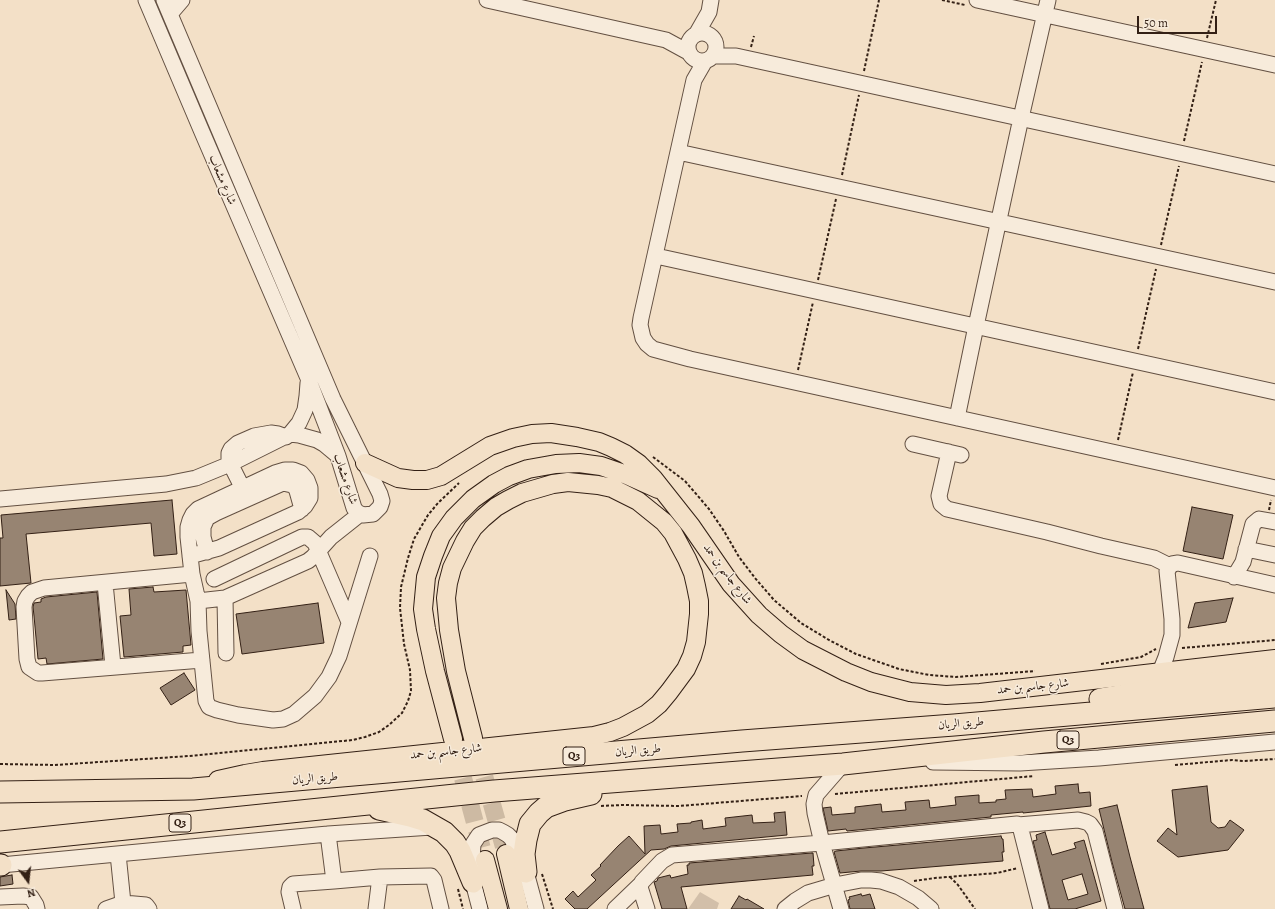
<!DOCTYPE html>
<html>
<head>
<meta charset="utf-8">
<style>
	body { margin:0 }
	#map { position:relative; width:1275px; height:909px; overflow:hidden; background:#f3e0c7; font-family:Alegreya,serif }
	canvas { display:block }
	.north { position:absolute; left:8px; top:861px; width:40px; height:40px; -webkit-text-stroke:3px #f7ebdb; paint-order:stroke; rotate:165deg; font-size:11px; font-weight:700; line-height:16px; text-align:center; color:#332015 }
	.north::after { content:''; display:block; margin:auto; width:14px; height:18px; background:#332015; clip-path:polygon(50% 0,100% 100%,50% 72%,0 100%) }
	.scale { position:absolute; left:1137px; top:16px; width:80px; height:18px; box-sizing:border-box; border:2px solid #332015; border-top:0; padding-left:5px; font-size:12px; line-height:14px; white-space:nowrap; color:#332015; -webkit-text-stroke:3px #f7ebdb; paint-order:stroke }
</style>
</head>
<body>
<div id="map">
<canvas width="1275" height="909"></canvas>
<div class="north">N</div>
<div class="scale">50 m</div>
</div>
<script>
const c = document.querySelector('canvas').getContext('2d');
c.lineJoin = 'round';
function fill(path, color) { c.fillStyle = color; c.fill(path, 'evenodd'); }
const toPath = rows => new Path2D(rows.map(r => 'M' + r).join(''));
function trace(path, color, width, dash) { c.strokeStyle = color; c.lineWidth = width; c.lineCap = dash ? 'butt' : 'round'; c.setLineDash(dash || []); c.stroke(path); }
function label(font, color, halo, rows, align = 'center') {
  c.font = font + ' Alegreya,Amiri,serif'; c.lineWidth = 3; c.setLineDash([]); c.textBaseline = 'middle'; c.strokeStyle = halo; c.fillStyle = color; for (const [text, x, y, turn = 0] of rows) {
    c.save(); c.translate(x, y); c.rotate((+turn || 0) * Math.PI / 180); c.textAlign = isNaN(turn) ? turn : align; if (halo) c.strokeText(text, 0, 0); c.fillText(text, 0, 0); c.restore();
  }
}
fill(toPath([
	[700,892,719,903,717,909,688,909]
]), '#d2bfa9');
const building = toPath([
	[172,500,177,554,154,556,151,523,26,534,31,583,0,586,0,538,3,538,1,515,172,500],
	[1192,507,1233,515,1223,559,1183,551,1192,507],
	[153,587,154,592,186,590,191,645,183,646,183,652,124,657,120,616,131,615,129,589,153,587],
	[6,590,15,604,16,619,9,620,6,590],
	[97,592,103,659,47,664,46,658,38,659,34,616,33,607,34,603,41,602,41,599,46,597,97,592],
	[1233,598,1226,622,1188,628,1195,603,1233,598],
	[318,603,324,643,242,654,236,614,318,603],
	[184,673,195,690,171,705,160,688,184,673],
	[1078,784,1079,793,1090,792,1091,806,1023,813,1023,812,991,815,991,817,847,831,846,829,828,831,823,808,831,807,832,815,855,813,855,807,881,804,882,812,906,810,905,802,929,800,930,808,956,805,955,797,979,795,979,803,996,802,996,800,1006,799,1005,790,1032,789,1033,797,1056,794,1055,786,1078,784],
	[1207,786,1211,822,1218,828,1225,827,1230,820,1244,830,1228,850,1178,857,1157,841,1168,828,1177,835,1172,790,1207,786],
	[1117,805,1130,857,1144,909,1125,909,1112,862,1099,809,1117,805],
	[785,812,787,835,671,846,664,849,651,850,587,909,575,909,565,899,573,891,578,897,596,880,591,875,601,866,600,865,618,846,629,836,645,854,644,826,660,825,661,834,678,832,677,824,691,823,691,822,702,820,703,829,726,826,725,818,752,815,753,823,775,822,774,813,785,812],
	[1045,832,1052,855,1076,848,1074,843,1084,840,1101,901,1075,909,1050,909,1033,841,1037,840,1036,835,1045,832],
	[1082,874,1088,894,1068,900,1062,880,1082,874],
	[1001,836,1002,839,1003,839,1004,852,1002,852,1003,861,881,871,861,871,840,873,834,852,836,851,864,848,1001,836],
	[812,853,813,853,814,866,812,866,813,875,681,887,687,909,662,909,654,882,657,881,658,878,670,875,671,878,688,874,687,865,689,865,689,863,812,853],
	[12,875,13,884,0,886,0,877,12,875],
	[861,894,862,896,870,894,875,909,850,909,848,900,850,899,849,897,861,894],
	[739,896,746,900,747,899,764,909,731,909,739,896]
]);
fill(building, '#978472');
trace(building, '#332015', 1);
trace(toPath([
	[477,751,506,854],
	[456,752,485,860]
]), '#cdbaa3', 18, [18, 9]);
const minor = toPath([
	[146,0,202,132,308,378,338,456,354,508,357,512,363,515,373,514,380,507,382,501,380,494,333,399,164,0],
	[487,0,666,40,688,52],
	[977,0,1275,65],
	[170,14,182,0],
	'688 47a14 14 0 1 1 28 0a14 14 0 1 1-28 0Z',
	[697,33,709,12,711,0],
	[713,56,736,56,1275,174],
	[705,61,694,80,641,318,640,325,643,338,647,344,653,349,690,359,1275,488],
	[678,152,1275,282],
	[656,256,1275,392],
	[957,418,976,326,1021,118,1048,0],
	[290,434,299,435,317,440,324,444,336,454],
	[913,444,961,455],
	[949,452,939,496,941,504,947,509,1047,532,1101,546,1154,558,1170,566],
	[242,487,229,461,229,453,231,449,238,443,254,436,271,433,278,434,286,437],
	[0,499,166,484,196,478,230,464,290,434,299,423,305,410,307,396,308,383],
	[1246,549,1275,555],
	[207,552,203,537,203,527,207,518,216,513,283,483,292,485,295,487,297,491,302,509],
	[190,556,219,548,298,512,305,506,310,498,310,488,307,480,301,473,293,470,285,470,275,473,198,509,193,514,190,520,188,527,188,537,192,574,198,601,199,631,206,701,209,707,217,710,238,715,273,720,283,719,294,714,315,696,329,677,339,656,370,556],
	[192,574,44,588,32,592,28,596,25,601,24,607,27,659,29,667,38,673,42,673,202,660],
	[1234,577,1243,562,1253,524,1259,519,1275,522],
	[214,579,302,537,308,537,315,543,349,622],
	[105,583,113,666],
	[225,598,226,653],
	[198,601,225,598,308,561,313,557,331,537,360,514],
	[1160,672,1166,657,1172,635,1172,619,1167,571,1172,564,1178,563,1275,585],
	[933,762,1020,763,1099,758,1275,742],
	[1018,825,1078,820,1086,822,1090,824,1095,831,1096,835,1115,909],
	[328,834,334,881,380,877,431,876,434,880,441,909],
	[118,854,123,903,146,905,149,909],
	[1,865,328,834,432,827],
	[0,897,23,896,31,897,36,905,37,909],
	[106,909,123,903],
	[293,909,289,892,290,887,293,884,334,881],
	[376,909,380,877],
	[480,909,473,882,472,861,473,844,479,835,492,830,499,830,503,832,508,835,512,839,526,872,536,909],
	[615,909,640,885],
	[647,909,640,887,642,882,662,861,672,855,822,843,1017,824,1020,826,1041,909],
	[785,909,795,901,808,893,835,885,861,880,871,880,881,881,899,887,918,898,931,909],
	[841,909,822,843,815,813,814,804,816,795,843,764]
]);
const major = toPath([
	[365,463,398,478,413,480,427,480,441,476,490,446,513,438,532,434,551,433,577,437,599,442,611,447,625,454,639,464,653,478,691,526,731,584,759,615,781,634,803,650,846,672,871,682,910,692,946,695,980,693,1275,659],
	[453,739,435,671,426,629,423,609,426,577,433,556,441,536,454,518,473,499,494,484,509,476,528,469,556,464,579,463,601,466,627,475,658,489],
	[218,780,245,774,263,771,594,736,610,732,623,727,647,714,659,704,669,692,686,669,692,656,696,642,699,614,699,601,696,586,693,573,687,559,673,533,664,522,638,501,612,488,598,485,568,482,553,484,522,493,508,500,496,507,483,518,473,528,465,541,452,568,448,583,446,598,449,630,456,671,473,738],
	[506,854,519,909],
	[485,860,498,909]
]);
const highway = toPath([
	[1100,699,1155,690,1275,676],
	[0,792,193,789,742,741,954,725,1275,697],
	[379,809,410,816,423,820,444,832,455,843,460,851,473,882],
	[0,842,494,791,843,764,1044,742,1275,721],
	[0,865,1,865],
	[526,872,524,854,526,840,530,824,539,813,546,807,565,800,591,794]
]);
trace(minor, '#635042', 17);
trace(major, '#332015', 20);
trace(highway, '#332015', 23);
trace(toPath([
	[942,0,965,5],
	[1207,38,1216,0],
	[751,47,754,36],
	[864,71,879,0],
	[1184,141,1202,62],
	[842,175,859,95],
	[1161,245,1179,166],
	[818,280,836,199],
	[1138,349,1156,269],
	[798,370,813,302],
	[1118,440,1133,372],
	[653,457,685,481,709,509,724,531,739,557,755,578,774,600,801,623,829,640,856,654,899,669,929,675,956,677,1035,671],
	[1269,510,1271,500],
	[1182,648,1275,640],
	[1101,664,1141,657,1156,649],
	[0,764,55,765,189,756,353,740,365,737,379,732,389,725,402,713,408,701,411,691,410,670,404,644,400,608,401,587,408,558,414,539,428,515,438,503,459,483],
	[1175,765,1232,760,1244,761,1275,759],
	[835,794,1034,776],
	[601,806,622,805,679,806,802,796],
	[542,874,553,909],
	[950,877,958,885,975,909],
	[914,881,935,878,997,873,1018,868],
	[458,889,463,909]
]), '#332015', 2, [3, 2]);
trace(minor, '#f7ebdb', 15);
trace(major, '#f3e0c7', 18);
trace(highway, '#f3e0c7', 21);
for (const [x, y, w] of [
	[1068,740,22],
	[574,756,22],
	[180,823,22]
]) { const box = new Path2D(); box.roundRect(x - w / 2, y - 9, w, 18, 3); c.fillStyle = '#f7ebdb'; c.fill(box); trace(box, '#332015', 1); }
label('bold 11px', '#332015', null, [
	["Q3",1068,740],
	["Q3",574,756],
	["Q3",180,823]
]);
label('12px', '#332015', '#f7ebdb', [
	["شارع مشعاب",222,180,67],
	["شارع مشعاب",345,479,71],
	["شارع جاسم بن حمد",727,574,53],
	["شارع جاسم بن حمد",1033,687,-6],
	["طريق الريان",961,724,-5],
	["طريق الريان",638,751,-5],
	["شارع جاسم بن حمد",446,752,-6],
	["طريق الريان",315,779,-5]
]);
</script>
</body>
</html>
